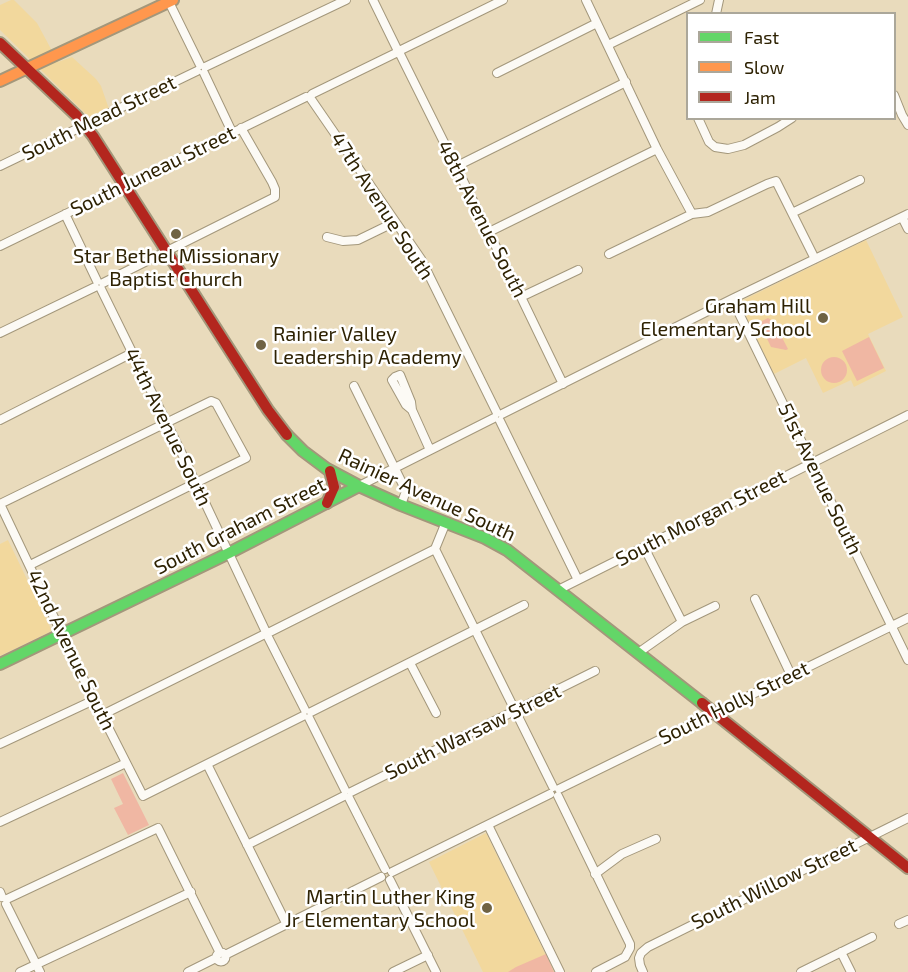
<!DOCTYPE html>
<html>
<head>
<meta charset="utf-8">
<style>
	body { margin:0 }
	#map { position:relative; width:908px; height:972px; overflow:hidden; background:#e9dbbc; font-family:"Exo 2",sans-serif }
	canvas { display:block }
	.legend { position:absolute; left:686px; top:12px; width:210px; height:108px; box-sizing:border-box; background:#fff; border:2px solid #aba79a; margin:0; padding:8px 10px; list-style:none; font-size:18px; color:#2e2203 }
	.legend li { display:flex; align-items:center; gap:12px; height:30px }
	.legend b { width:30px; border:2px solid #aba79a }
</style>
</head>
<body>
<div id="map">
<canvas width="908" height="972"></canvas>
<ul class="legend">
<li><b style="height:8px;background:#63d668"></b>Fast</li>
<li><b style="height:8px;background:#ff974d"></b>Slow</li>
<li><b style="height:8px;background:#b3261e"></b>Jam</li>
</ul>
</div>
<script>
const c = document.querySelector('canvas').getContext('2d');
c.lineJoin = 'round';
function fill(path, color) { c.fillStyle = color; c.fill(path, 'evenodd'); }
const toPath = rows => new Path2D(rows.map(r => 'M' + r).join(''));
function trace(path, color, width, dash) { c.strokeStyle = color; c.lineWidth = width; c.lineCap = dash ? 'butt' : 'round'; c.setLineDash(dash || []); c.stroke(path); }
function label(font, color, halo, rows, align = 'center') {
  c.font = font + ' "Exo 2",sans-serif'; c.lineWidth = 5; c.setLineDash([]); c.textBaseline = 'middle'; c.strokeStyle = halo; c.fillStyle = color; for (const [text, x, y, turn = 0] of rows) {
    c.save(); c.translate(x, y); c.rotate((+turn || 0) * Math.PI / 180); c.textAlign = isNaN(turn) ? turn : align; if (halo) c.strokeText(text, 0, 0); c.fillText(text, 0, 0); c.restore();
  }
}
fill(toPath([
	[11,0,14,0,37,23,58,62,72,57,96,79,101,86,109,109,89,117,0,30,0,5],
	[866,240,903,317,868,334,886,371,854,387,851,380,823,393,806,358,774,374,739,302],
	[8,540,52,631,0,656,0,544],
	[486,833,554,972,483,972,429,862]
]), '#f2d89d');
fill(toPath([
	[768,318,774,322,788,349,786,350,771,347,761,326,762,321],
	[869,337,884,368,857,381,842,351],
	'821 370a13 13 0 1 1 26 0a13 13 0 1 1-26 0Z',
	[123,773,149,825,128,835,114,808,123,804,111,779],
	[546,954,554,972,508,972,516,967]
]), '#f0b7a3');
const street = toPath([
	[168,0,200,65],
	[373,0,397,49],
	[586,0,657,149,692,214],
	[716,14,719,0],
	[608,45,700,0],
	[401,50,503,0],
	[400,54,521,297,563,384],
	[205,67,346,0],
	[204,73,232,132],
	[497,73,597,23],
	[312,94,396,53],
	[894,95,902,115,908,125],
	[311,99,421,259,497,413],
	[698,118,709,142,715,147,728,149,744,145,778,127,792,118],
	[0,166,197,71],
	[455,167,626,82],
	[792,213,860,180],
	[65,214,97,281],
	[902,217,908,229],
	[489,232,657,149],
	[327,237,343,241,358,240,395,222],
	[0,246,306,97],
	[609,254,692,214,708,212,767,184,776,181,815,259],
	[103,283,275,197,275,189,272,182,241,128],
	[101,289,183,456,265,630],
	[521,297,578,270],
	[732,299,908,660],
	[0,333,95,287],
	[354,386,406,491,401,505],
	[412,410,411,402,400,375,395,377,392,380,406,405,412,410,430,450],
	[502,414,732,299,908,214],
	[0,420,132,353],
	[500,421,578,580],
	[359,486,494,418],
	[0,504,211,401,216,403,246,458,30,565],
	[0,504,79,670,143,796,303,716],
	[644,547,682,622],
	[435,549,553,787],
	[558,590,908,415],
	[755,599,791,675],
	[270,632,435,549,446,522],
	[268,637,305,710],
	[638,653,682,622,715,606],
	[410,663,436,713],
	[311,712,524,605],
	[102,715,263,635],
	[309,718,345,790],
	[0,744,94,700],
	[207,764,287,925],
	[559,789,908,618],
	[351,792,595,671],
	[558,796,630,944,630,948,625,957,596,972],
	[349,798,385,869],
	[0,822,126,763],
	[488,825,560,972],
	[247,845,344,796],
	[392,872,550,794],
	[595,874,622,854,656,839],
	[390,880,436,972],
	[0,892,2,897],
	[7,899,158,828,220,953],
	[6,904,40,972],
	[899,924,908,920],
	[841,952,851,972],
	'216.5 957a4.5 4.5 0 1 1 9 0a4.5 4.5 0 1 1-9 0Z',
	[225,955,381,877],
	[20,972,191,892],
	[188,972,216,958],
	[393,972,428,955],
	[643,972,640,965,639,958,641,953,648,947,908,818],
	[801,972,872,937]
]);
const fast = toPath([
	[287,435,303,451,327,469,359,486,401,505,485,538,507,550,702,703],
	[0,664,229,553,359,486]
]);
const slow = toPath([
	[0,81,173,0]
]);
const jam = toPath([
	[0,43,77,116,93,136,268,410,287,435],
	[327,503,334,487,330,471],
	[702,703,908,868]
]);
trace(street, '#a3977b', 10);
trace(fast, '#a3977b', 14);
trace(slow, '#a3977b', 14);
trace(jam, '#a3977b', 14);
trace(street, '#fcfaf5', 8);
trace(fast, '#63d668', 10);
trace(slow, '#ff974d', 10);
trace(jam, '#b3261e', 10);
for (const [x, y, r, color] of [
	[176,234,6,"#6f6344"],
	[823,318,6,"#6f6344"],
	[261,345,6,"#6f6344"],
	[487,908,6,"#6f6344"]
]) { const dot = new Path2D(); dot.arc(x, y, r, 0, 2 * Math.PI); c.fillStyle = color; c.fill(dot); trace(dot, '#fff', 2); }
label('20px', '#2e2203', '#fff', [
	["South Mead Street",99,118,-26],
	["South Juneau Street",153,171,-26],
	["47th Avenue South",382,206,57],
	["48th Avenue South",482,219,63],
	["44th Avenue South",168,427,64],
	["51st Avenue South",820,479,64],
	["Rainier Avenue South",427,495,25],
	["South Morgan Street",701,518,-27],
	["South Graham Street",240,526,-27],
	["42nd Avenue South",71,650,64],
	["South Holly Street",734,703,-26],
	["South Warsaw Street",473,732,-26],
	["South Willow Street",774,884,-26]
]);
label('20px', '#2e2203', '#fff', [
	["Star Bethel Missionary",176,256,"center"],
	["Baptist Church",176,279,"center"],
	["Graham Hill",811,306],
	["Elementary School",811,329],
	["Rainier Valley",273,334,"left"],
	["Leadership Academy",273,357,"left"],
	["Martin Luther King",475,897],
	["Jr Elementary School",475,920]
], 'right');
</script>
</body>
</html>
